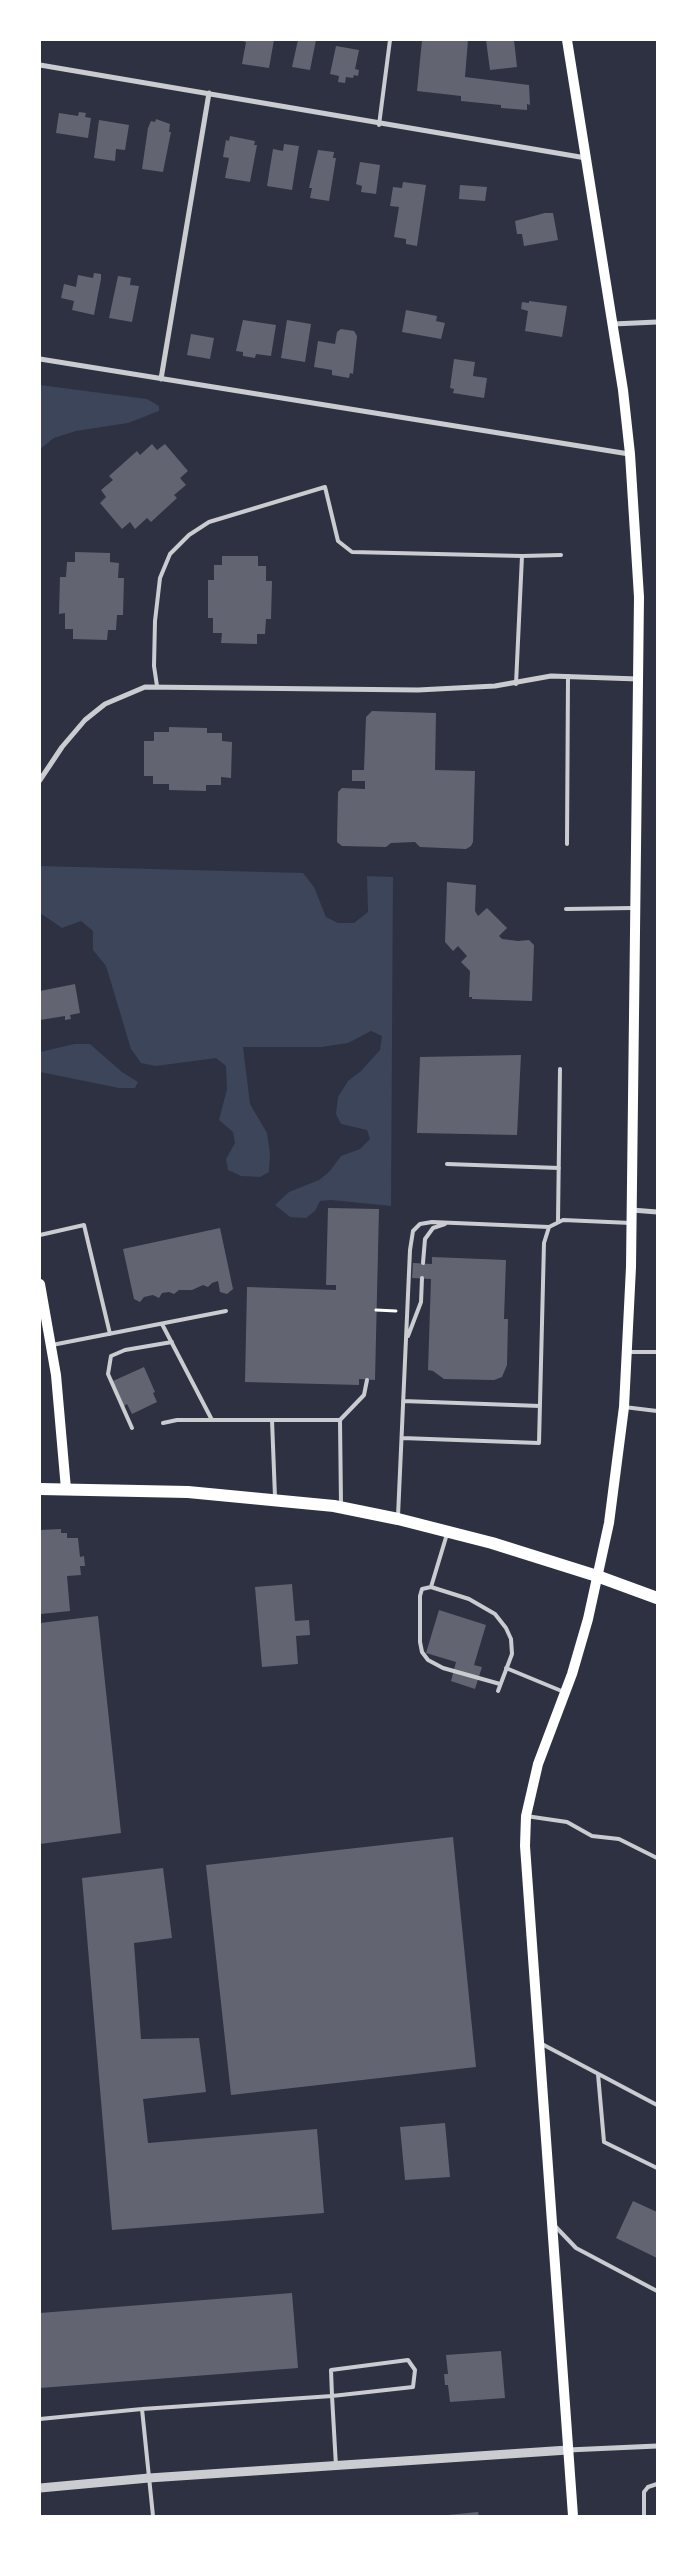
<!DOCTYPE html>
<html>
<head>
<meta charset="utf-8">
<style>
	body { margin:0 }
	#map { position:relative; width:697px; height:2556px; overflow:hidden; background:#2d3142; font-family:Montserrat,sans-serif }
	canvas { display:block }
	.frame { position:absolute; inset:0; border:41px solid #fff; pointer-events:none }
</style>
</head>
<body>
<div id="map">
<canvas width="697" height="2556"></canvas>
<div class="frame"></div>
</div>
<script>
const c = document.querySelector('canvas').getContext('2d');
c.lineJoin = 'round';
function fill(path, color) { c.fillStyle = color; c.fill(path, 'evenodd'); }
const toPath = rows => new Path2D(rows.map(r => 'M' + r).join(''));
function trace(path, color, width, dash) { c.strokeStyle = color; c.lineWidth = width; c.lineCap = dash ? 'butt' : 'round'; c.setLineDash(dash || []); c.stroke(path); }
fill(toPath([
	[40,385,147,399,159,406,159,411,128,423,76,431,54,438,40,449],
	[40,866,303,873,314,887,326,917,338,923,354,923,368,912,367,876,393,877,391,1206,331,1200,320,1201,315,1211,306,1218,290,1217,275,1205,289,1192,319,1180,329,1172,341,1156,360,1149,370,1139,367,1130,341,1124,336,1114,338,1097,348,1081,361,1071,380,1050,382,1036,371,1031,348,1043,321,1047,243,1047,250,1104,267,1133,270,1153,269,1172,260,1177,241,1176,228,1170,226,1159,235,1143,233,1132,219,1120,227,1089,226,1066,216,1058,156,1066,141,1063,131,1049,106,966,93,950,93,931,81,921,62,928,40,913],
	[74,1044,90,1044,122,1072,138,1082,135,1088,119,1088,40,1072,40,1052]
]), '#3c4559');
fill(toPath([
	[239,40,274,40,269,68,242,64,246,42],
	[298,40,316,40,310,70,292,67],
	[422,40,468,40,465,77,529,85,530,105,527,104,527,110,501,108,501,105,461,101,461,96,417,91],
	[486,40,514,40,517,67,490,70],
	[336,46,359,50,355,69,359,70,358,76,354,75,353,78,346,77,345,83,338,82,339,76,330,74],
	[79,112,86,113,85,117,91,118,88,138,56,133,59,113,78,116],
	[156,119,170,124,169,132,171,132,163,172,142,169,148,128,151,121,155,122],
	[99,120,129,125,125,150,116,149,115,161,94,158],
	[230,136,255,141,254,145,257,145,250,182,225,178,229,158,223,157,226,140,229,141],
	[284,144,299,146,292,190,267,186,273,149,283,151],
	[318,150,334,152,333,158,336,158,329,201,310,198,312,188,309,188],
	[360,162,380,165,376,194,361,192,362,186,356,184],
	[403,182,426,185,417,246,406,244,406,239,394,237,399,207,390,206,393,187,402,188],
	[460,185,487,187,485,201,459,199],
	[545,213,553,213,558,240,524,246,522,234,517,234,515,221],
	[94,273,101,274,101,279,94,315,72,310,74,301,61,298,64,284,76,287,78,275,93,278],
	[118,276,131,278,130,285,139,286,132,322,109,318],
	[529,301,567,306,562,337,525,331,528,311,521,309,522,302,529,303],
	[406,310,437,316,436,321,445,323,441,339,402,332],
	[243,320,276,325,271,356,256,354,255,358,243,356,243,352,236,351],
	[287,320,311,324,305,362,281,358],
	[341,329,354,331,357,336,353,374,350,373,349,378,332,375,332,370,314,367,318,341,335,344,337,332],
	[191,334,214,338,210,359,187,355],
	[454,359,475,362,473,376,487,378,484,398,453,393,454,389,450,388],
	[152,444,157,450,165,444,188,471,180,478,186,485,174,495,177,498,151,522,147,518,135,529,130,522,122,529,100,503,106,497,101,490,113,480,109,476,137,451,140,455],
	[75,552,110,553,110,562,119,563,118,578,124,578,123,615,117,615,116,630,108,630,107,640,73,639,73,629,65,629,65,613,59,614,60,577,66,577,67,562,75,562],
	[222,556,258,556,258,566,266,566,266,581,272,581,271,619,266,619,265,634,257,634,257,644,221,643,222,633,213,633,213,618,208,618,208,580,214,580,214,565,222,565],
	[372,711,436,713,435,770,475,771,473,842,471,846,466,849,420,847,415,842,391,843,386,847,342,846,337,842,338,792,342,788,365,789,365,781,352,781,352,770,364,770,366,717],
	[169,727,207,728,207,733,222,733,222,741,232,742,231,778,221,777,221,785,206,785,206,791,169,790,169,784,153,784,153,776,144,776,144,741,154,741,154,732,169,732],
	[447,882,476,885,475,911,478,916,487,908,507,928,499,936,502,939,518,941,529,940,534,945,532,1001,472,999,472,997,469,997,470,971,461,962,467,956,458,946,453,951,445,942],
	[75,984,80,1013,70,1015,71,1019,65,1020,65,1016,40,1020,40,991],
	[521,1055,517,1135,417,1133,420,1057],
	[328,1208,379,1209,375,1380,359,1379,359,1385,245,1382,247,1287,336,1290,336,1285,326,1285],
	[220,1228,233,1289,227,1294,220,1292,218,1281,212,1283,208,1287,203,1285,192,1290,179,1290,174,1294,169,1292,162,1293,159,1298,153,1295,144,1297,140,1302,134,1299,123,1249],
	[432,1257,506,1260,504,1319,508,1319,507,1365,502,1377,494,1380,444,1379,433,1371,428,1370,431,1279,412,1278,413,1263,432,1264],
	[144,1367,155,1392,153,1393,157,1402,132,1414,127,1404,124,1406,113,1381],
	[61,1529,61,1533,67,1533,67,1538,78,1538,80,1557,84,1556,85,1566,80,1566,81,1575,67,1576,70,1611,41,1614,40,1530],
	[292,1584,295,1621,309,1620,310,1635,296,1636,298,1664,262,1667,255,1587],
	[439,1610,486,1625,474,1665,482,1667,475,1689,451,1681,456,1662,426,1653],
	[98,1616,121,1833,40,1844,40,1623],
	[453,1837,476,2067,231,2095,206,1865],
	[163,1868,172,1938,134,1943,141,2039,199,2038,206,2092,143,2099,148,2143,317,2129,324,2213,112,2230,82,1878],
	[445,2123,450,2177,405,2180,400,2127],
	[633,2201,657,2212,657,2258,616,2238],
	[292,2293,298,2368,40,2388,40,2313],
	[501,2351,505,2398,450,2402,448,2385,445,2385,444,2374,448,2374,446,2355],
	[478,2512,479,2516,448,2516,448,2515]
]), '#626471');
trace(toPath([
	[376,1310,396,1311]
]), '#fff', 3);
trace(toPath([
	[379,125,390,40],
	[522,556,561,555],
	[157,686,154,666,155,621,160,578,170,554,189,535,209,522,325,487,338,541,352,552,522,556,516,684],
	[567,844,568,676],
	[566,909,633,908],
	[447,1164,559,1168],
	[558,1221,560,1069],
	[40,1235,84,1225,110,1334],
	[423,1263,425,1239,433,1228,445,1224],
	[162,1324,212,1420],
	[408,1336,421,1302,422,1278],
	[52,1345,226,1311],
	[627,1352,657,1352],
	[403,1401,540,1406],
	[624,1407,657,1411],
	[272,1420,275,1497],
	[340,1420,364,1395,367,1380],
	[163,1423,177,1420,340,1420,341,1504],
	[132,1428,108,1374,111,1356,125,1350,172,1342],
	[402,1438,539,1443,544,1243,549,1227,563,1220,631,1223],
	[398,1516,410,1250,413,1231,420,1224,432,1222,549,1227],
	[431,1587,447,1534],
	[506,1668,564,1692],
	[498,1691,512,1654,511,1639,506,1628,495,1614,469,1599,431,1587,422,1589,420,1596,420,1642,422,1652,428,1660,443,1668,500,1684],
	[526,1816,567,1822,592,1836,619,1839,657,1858],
	[540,2043,657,2105],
	[598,2074,604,2142,657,2168],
	[554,2225,576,2248,657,2291],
	[408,2360,415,2370,413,2387,332,2396,331,2370,408,2360],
	[40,2419,142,2409],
	[153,2516,142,2409,332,2396,336,2466],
	[644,2516,644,2492,648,2487,657,2484]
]), '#caccd0', 4);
trace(toPath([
	[40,65,586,158],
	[613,324,657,322],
	[40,359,629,454],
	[161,379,209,93],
	[40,780,62,747,85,720,105,704,145,687,418,690,495,686,551,676,638,679],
	[632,1210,657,1212],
	[568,2450,657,2446]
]), '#caccd0', 5);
trace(toPath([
	[40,2488,149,2478,568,2450]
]), '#caccd0', 9);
trace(toPath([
	[567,40,623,390,630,454,639,597,631,1267,624,1407,609,1523,588,1619,572,1674,538,1764,526,1816,525,1846,573,2516],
	[40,1284,56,1375,66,1489]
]), '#fff', 10);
trace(toPath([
	[40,1489,188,1492,334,1506,398,1519,492,1543,597,1576,657,1598]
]), '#fff', 12);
</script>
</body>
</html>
